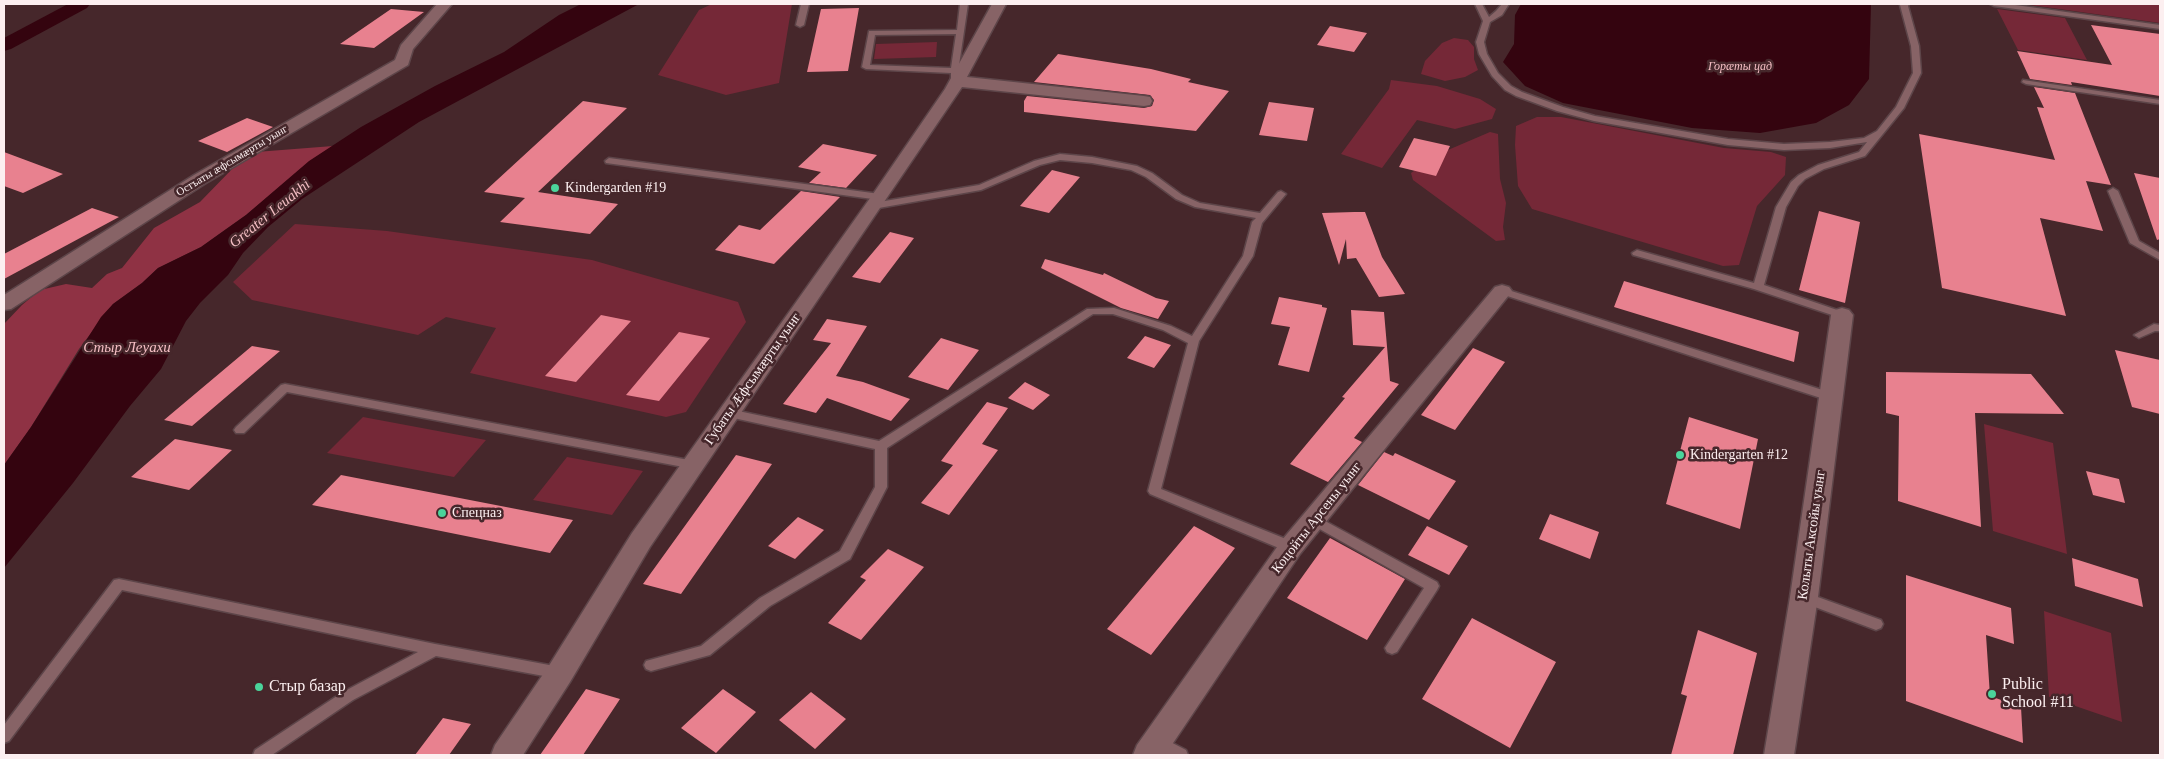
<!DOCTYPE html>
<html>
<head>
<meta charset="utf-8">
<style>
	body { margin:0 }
	#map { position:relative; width:2164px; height:759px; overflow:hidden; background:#46272b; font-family:Georgia,serif }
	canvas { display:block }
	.frame { position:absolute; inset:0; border:5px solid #fceff0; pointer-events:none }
</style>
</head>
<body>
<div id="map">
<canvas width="2164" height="759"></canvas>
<div class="frame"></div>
</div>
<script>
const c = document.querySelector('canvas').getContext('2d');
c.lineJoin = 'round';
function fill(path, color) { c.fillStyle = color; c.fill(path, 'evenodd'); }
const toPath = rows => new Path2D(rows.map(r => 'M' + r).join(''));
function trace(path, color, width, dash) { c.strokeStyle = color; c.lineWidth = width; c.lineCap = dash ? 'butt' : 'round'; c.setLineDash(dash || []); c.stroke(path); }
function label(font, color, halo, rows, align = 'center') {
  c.font = font + ' Georgia,serif'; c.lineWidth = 5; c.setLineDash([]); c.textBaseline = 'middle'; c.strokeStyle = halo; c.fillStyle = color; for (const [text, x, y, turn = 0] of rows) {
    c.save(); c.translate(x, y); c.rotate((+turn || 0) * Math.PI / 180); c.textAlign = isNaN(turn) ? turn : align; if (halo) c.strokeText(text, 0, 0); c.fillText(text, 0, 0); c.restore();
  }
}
fill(toPath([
	[712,4,792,4,779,83,726,95,658,75,699,10],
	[2023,4,2160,4,2160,23],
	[1997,9,2065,18,2087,60,2018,50],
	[1454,38,1468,40,1474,47,1474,59,1478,70,1465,77,1445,81,1421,74,1425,61,1442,43],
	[937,42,936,57,874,59,876,44],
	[1391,80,1437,86,1480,99,1496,109,1492,119,1455,129,1417,120,1382,168,1341,154,1389,89],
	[1537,117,1561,117,1724,148,1771,152,1786,157,1785,175,1757,206,1739,265,1723,266,1532,209,1518,186,1515,145,1516,126],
	[1490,132,1498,134,1500,179,1506,203,1503,227,1505,240,1496,241,1413,180,1411,173,1441,153],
	[295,224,387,231,592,260,738,302,746,322,686,412,666,417,470,373,496,328,446,317,418,335,252,300,233,282],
	[363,417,486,440,454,477,327,453],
	[1984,424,2053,443,2067,554,1993,531],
	[567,457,643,471,612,515,533,500],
	[2044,611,2111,633,2122,722,2049,697]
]), '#752837');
fill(toPath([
	[333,146,309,162,246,215,215,237,201,247,158,268,142,283,113,304,79,349,31,427,4,465,4,324,22,305,40,290,66,284,92,288,107,274,122,268,154,228,200,202,234,167,256,152]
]), '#8f3244');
fill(toPath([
	[581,4,639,4,419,122,302,199,268,227,243,253,228,275,200,303,186,321,161,369,130,406,73,483,4,568,4,465,31,427,101,317,113,304,142,283,158,268,201,247,215,237,246,215,309,161,361,127,435,86,504,52,559,15],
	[1521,4,1871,4,1869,79,1849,105,1816,123,1760,133,1692,128,1563,103,1525,86,1503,62,1514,44,1515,15]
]), '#34040f');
fill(toPath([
	[68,4,90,4,87,8,11,49,4,51,4,38,68,4]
]), '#34040f');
fill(toPath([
	[859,8,848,71,807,72,821,9],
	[391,9,424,12,374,48,340,44],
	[2091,25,2160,34,2160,96,2071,82,2072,85,2030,79,2017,51,2112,65],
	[1330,26,1367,33,1354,52,1317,45],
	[1058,54,1151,69,1191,79,1188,82,1229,91,1196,131,1024,112,1024,101,1027,96,1144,108,1152,106,1154,100,1150,95,1034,82],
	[2034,87,2075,93,2111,185,2086,181,2103,231,2040,218,2066,316,1942,288,1919,134,2055,160,2037,107,2044,108],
	[583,101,627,108,538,192,618,204,590,234,500,222,525,198,484,192],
	[1269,102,1314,108,1307,141,1259,135],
	[247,118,273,127,227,152,198,141],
	[1414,138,1450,146,1436,176,1399,167],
	[823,144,877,155,846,188,809,183,821,172,798,167],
	[4,152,63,174,23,193,4,186],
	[1052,170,1080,177,1049,213,1020,206],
	[2134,173,2160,178,2160,239,2157,240],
	[801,191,840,197,774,264,715,250,739,225,760,230],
	[92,208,119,217,4,279,4,254],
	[1819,211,1860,222,1845,303,1799,290],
	[1354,212,1365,212,1382,257,1405,294,1379,297,1356,258,1347,259,1346,239,1339,265,1322,213],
	[890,232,914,238,880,283,852,277],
	[1045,259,1103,275,1104,273,1156,298,1169,301,1158,319,1121,308,1041,268],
	[1624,281,1799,332,1794,362,1614,307],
	[1279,297,1322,305,1322,307,1327,308,1309,372,1278,365,1290,327,1271,324],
	[1351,310,1384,312,1390,381,1399,384,1354,438,1362,442,1328,482,1290,464,1345,398,1342,397,1385,347,1353,345],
	[601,315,631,321,576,382,545,376],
	[827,319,867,326,836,376,863,382,910,399,891,421,827,398,816,413,783,404,831,343,813,340],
	[679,332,710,338,659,401,626,395],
	[1145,336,1171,345,1154,368,1127,358],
	[941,338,979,350,948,390,908,377],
	[252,346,280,351,192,426,164,420],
	[1473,348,1505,362,1455,430,1421,415],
	[2115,350,2160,360,2160,414,2132,407],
	[1886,372,2031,374,2064,414,1975,413,1981,527,1898,501,1899,416,1886,413],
	[1025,382,1050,395,1033,410,1008,398],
	[987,402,1008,408,982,444,998,450,949,515,921,503,953,465,941,461],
	[1689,417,1758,439,1740,529,1666,504],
	[175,439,232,450,189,490,131,477],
	[1384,452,1393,456,1395,453,1456,481,1429,520,1358,485],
	[736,455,772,464,681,594,643,584],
	[2086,471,2119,479,2125,503,2093,495],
	[341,475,573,520,550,553,312,505],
	[1550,514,1599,532,1590,559,1539,539],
	[798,517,824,530,795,559,768,546],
	[1194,526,1235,548,1151,655,1107,629],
	[1427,526,1468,546,1449,575,1408,555],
	[1330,538,1405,579,1367,640,1287,598],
	[888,549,924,567,861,640,828,623,866,580,860,577],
	[2072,558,2138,579,2143,607,2075,586],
	[1906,575,2011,608,2014,644,1986,635,1990,696,2021,707,2023,743,1906,701],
	[1472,618,1556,662,1510,748,1422,699],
	[1698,630,1757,653,1733,755,1671,755,1687,696,1681,694],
	[586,689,620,699,583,755,540,755],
	[723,689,756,712,716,753,681,728],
	[811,692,846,719,815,749,779,720],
	[443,718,471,724,449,755,415,755]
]), '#e8818f');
const lane = toPath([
	[801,4,809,4,804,25,800,27,796,25,801,4],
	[960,4,968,4,957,79,951,79,951,73,866,69,862,67,869,31,957,30,960,4],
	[956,34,951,68,870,65,875,35,956,34],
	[1475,4,1482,4,1489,17,1496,11,1502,4,1509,4,1502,15,1490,22,1484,42,1487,54,1498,73,1511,86,1522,92,1563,107,1595,116,1728,139,1784,144,1830,142,1864,138,1877,131,1896,107,1913,73,1911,46,1900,5,1909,4,1908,6,1919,46,1921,73,1904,108,1865,156,1824,169,1805,179,1798,186,1786,207,1764,285,1846,313,1847,315,1846,317,1838,317,1754,289,1633,255,1632,253,1637,250,1754,283,1776,207,1791,182,1799,175,1818,165,1859,152,1867,142,1830,148,1784,150,1728,145,1594,121,1557,111,1516,96,1505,90,1492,76,1479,54,1476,42,1483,21,1475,4],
	[1990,4,2008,4,2160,25,2160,29,1994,6,1990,4],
	[2023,80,2160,100,2160,104,2026,84,2022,82,2023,80],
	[1060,154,1092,157,1137,166,1152,173,1182,195,1200,203,1260,213,1278,192,1281,191,1286,194,1262,223,1253,256,1199,341,1161,489,1296,543,1298,547,1296,551,1291,552,1286,551,1150,494,1148,491,1188,343,1163,330,1113,314,1093,314,887,448,887,487,850,559,770,606,710,655,651,671,646,669,644,665,646,661,701,646,760,598,840,551,875,487,875,449,729,417,725,416,723,413,725,410,729,409,879,441,1087,309,1114,308,1171,326,1192,336,1243,256,1252,222,1256,218,1195,207,1176,199,1146,177,1131,170,1092,163,1060,160,1040,165,981,190,873,209,868,206,873,203,979,185,1034,161,1060,154],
	[609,158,880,194,885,197,880,200,606,163,605,161,609,158],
	[2113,188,2118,191,2139,241,2160,253,2160,260,2130,243,2108,191,2113,188],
	[1502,288,1835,394,1837,397,1831,401,1827,400,1498,293,1497,291,1498,289,1502,288],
	[2154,324,2160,325,2160,331,2155,331,2139,338,2134,335,2154,324],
	[285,384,694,461,698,462,700,465,698,468,694,469,287,392,244,433,236,433,234,430,236,427,281,385,285,384],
	[1314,515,1437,582,1439,586,1437,590,1397,652,1392,654,1387,652,1385,648,1424,588,1309,523,1308,520,1309,517,1314,515],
	[119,579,435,644,560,667,565,669,567,673,565,677,560,679,436,656,353,700,272,755,253,755,255,750,343,692,418,652,122,590,9,741,4,743,4,725,114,580,119,579],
	[1804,592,1881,620,1883,624,1881,628,1876,630,1799,601,1797,597,1799,593,1804,592],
	[1157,735,1186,750,1188,755,1167,755,1152,747,1149,742,1152,737,1157,735]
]);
const street = toPath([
	[437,4,452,4,413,49,408,65,206,183,11,309,4,310,4,295,194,175,395,60,401,45,437,4],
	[992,4,1006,4,967,77,1144,96,1150,97,1152,101,1150,105,1144,106,962,87,650,547,570,682,523,755,491,755,495,745,550,664,632,533,873,194,945,89,992,4],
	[1502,285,1509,287,1512,291,1509,295,1300,554,1165,755,1133,755,1137,745,1282,540,1495,287,1502,285],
	[1842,308,1849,310,1853,315,1818,597,1794,755,1764,755,1790,597,1831,315,1835,310,1842,308]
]);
trace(lane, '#5d4549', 3);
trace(street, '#5d4549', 3);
fill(lane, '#876366');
fill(street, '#876366');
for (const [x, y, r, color] of [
	[555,188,5,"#4bd49b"],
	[1680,455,5,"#4bd49b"],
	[442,513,5,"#4bd49b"],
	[259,687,5,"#4bd49b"],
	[1992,694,5,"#4bd49b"]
]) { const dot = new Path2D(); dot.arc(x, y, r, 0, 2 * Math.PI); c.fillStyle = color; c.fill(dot); trace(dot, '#46272b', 2); }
label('11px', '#fceff0', '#46272b', [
	["Остъаты æфсымæрты уынг",232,161,-31]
]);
label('italic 12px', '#f4bec3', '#46272b', [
	["Горӕты цад",1740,67]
]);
label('14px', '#fceff0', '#46272b', [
	["Kindergarden #19",565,188],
	["Kindergarten #12",1690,455],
	["Спецназ",452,513]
], 'left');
label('14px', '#fceff0', '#46272b', [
	["Губаты Æфсымæрты уынг",753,379,-55],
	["Коцойты Арсены уынг",1317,518,-52],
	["Колыты Аксойы уынг",1812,535,-82]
]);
label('italic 15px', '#f4bec3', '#46272b', [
	["Greater Leuakhi",270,214,-39],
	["Стыр Леуахи",127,348]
]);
label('16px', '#fceff0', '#46272b', [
	["Public",2002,685],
	["School #11",2002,703],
	["Стыр базар",269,687]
], 'left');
</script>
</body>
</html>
